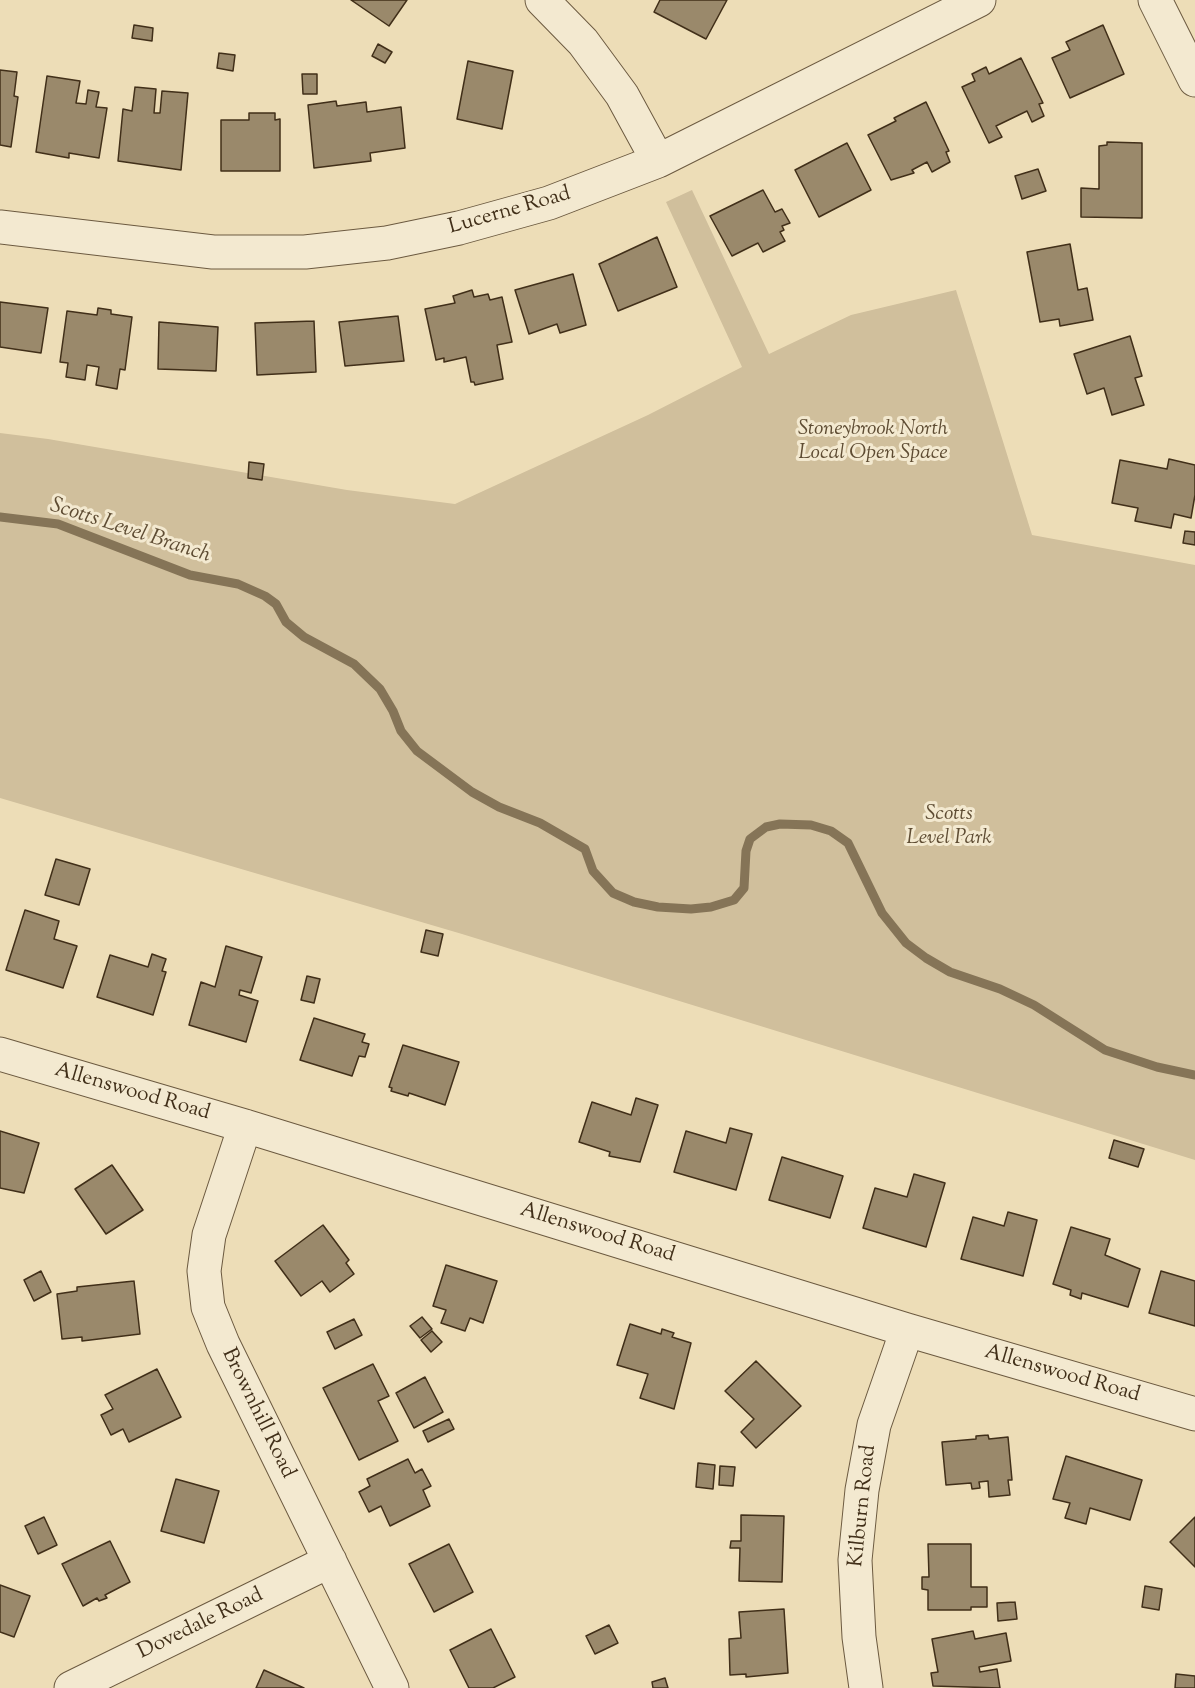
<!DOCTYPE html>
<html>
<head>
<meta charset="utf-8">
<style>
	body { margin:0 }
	canvas { display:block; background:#edddb7 }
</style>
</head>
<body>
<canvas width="1195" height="1688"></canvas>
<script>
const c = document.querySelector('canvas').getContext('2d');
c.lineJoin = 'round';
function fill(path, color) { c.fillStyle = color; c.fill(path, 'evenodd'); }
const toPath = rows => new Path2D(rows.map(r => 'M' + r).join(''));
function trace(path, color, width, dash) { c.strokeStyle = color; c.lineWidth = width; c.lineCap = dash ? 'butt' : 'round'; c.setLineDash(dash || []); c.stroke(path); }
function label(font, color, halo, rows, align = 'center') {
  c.font = font + ' "Sorts Mill Goudy",serif'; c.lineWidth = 6; c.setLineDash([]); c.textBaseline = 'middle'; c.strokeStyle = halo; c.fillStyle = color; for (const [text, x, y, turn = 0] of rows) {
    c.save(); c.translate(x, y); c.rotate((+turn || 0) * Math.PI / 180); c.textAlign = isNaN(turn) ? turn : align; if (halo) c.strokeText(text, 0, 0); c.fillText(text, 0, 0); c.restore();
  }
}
fill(toPath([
	[692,190,769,354,851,315,956,290,1032,535,1195,565,1195,1160,462,934,0,798,0,433,48,439,347,490,455,504,648,415,742,367,666,202]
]), '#d0bf9c');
trace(toPath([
	[0,517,58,524,190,575,238,584,265,596,276,604,286,622,304,637,354,664,380,689,393,711,401,731,417,751,472,792,499,807,540,823,585,849,593,871,613,893,634,902,658,907,691,909,711,907,734,900,744,888,746,851,750,839,766,827,780,824,811,825,831,831,848,843,882,913,906,943,926,958,950,972,1000,989,1034,1005,1105,1050,1157,1067,1195,1075]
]), '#857457', 9);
const building = toPath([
	[351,0,407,0,389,26,351,0],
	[660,0,727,0,706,39,654,12,660,0],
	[134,25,153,28,152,41,132,38,134,25],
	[1103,25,1124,74,1070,98,1052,58,1070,50,1066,42,1103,25],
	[378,44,392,52,385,63,372,56,378,44],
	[219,53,235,55,233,71,217,68,219,53],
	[1021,58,1043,103,1039,104,1044,116,1032,122,1027,111,996,126,1002,137,989,143,962,87,975,81,972,74,986,67,989,74,1021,58],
	[468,61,513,71,502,129,457,119,468,61],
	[0,70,17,72,14,96,18,97,11,147,0,145,0,70],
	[302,74,317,74,317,94,303,94,302,74],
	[47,76,80,81,76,103,86,104,88,90,99,92,96,107,107,108,99,158,69,153,69,158,36,152,47,76],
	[135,87,156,89,154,113,160,113,162,91,188,93,181,170,118,161,123,109,132,111,135,87],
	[336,101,337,106,366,102,367,112,401,107,405,148,370,153,371,161,314,168,308,105,336,101],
	[926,102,949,151,946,152,950,162,932,172,927,162,912,170,914,173,891,180,868,135,896,121,894,118,926,102],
	[249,113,275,113,275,120,280,119,280,171,221,171,221,120,249,120,249,113],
	[1107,142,1142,143,1142,218,1081,217,1081,188,1099,189,1099,146,1107,145,1107,142],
	[847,143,871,190,819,217,795,170,847,143],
	[1038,169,1046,191,1022,199,1015,176,1038,169],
	[763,190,775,212,782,209,790,223,782,226,784,230,780,232,785,241,763,252,758,243,732,256,710,216,763,190],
	[657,237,677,287,618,311,599,264,657,237],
	[1070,244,1078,290,1087,288,1093,320,1060,326,1059,319,1040,322,1027,252,1070,244],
	[573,274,586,325,560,333,557,324,529,334,515,290,573,274],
	[472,290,474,297,488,294,490,300,502,297,512,342,497,345,503,379,475,385,474,382,471,382,466,357,444,362,444,358,436,360,425,309,455,303,453,296,472,290],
	[0,302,48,308,41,353,0,347,0,302],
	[98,308,111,310,111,314,132,317,125,370,120,369,117,389,96,385,99,367,87,365,85,380,66,377,68,363,60,362,67,311,97,315,98,308],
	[398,316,404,361,345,366,339,322,398,316],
	[314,321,316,372,257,375,255,323,314,321],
	[159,322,218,327,216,371,158,369,159,322],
	[1130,336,1142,376,1135,378,1144,405,1112,415,1104,388,1087,394,1074,354,1130,336],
	[1169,459,1195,465,1195,495,1191,518,1174,514,1171,528,1135,521,1138,508,1112,503,1120,460,1167,469,1169,459],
	[249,462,264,464,262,480,248,478,249,462],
	[1185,531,1195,532,1195,545,1183,543,1185,531],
	[56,859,90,869,79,905,45,895,56,859],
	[25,910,59,921,54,939,77,946,63,988,6,970,25,910],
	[426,930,443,934,438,956,421,952,426,930],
	[226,946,262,957,251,993,240,990,239,995,258,1001,246,1042,189,1025,201,982,215,987,226,946],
	[152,954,166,959,162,971,166,972,153,1015,97,997,110,955,148,967,152,954],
	[307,976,320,979,314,1003,301,1000,307,976],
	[314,1018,365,1034,362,1042,369,1044,365,1057,359,1056,352,1076,300,1060,314,1018],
	[403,1045,459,1062,445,1105,409,1093,408,1096,391,1091,392,1088,389,1087,403,1045],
	[636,1098,658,1105,640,1162,609,1156,610,1152,579,1142,592,1102,631,1115,636,1098],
	[730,1128,752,1134,736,1190,674,1172,686,1131,726,1143,730,1128],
	[0,1131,39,1143,24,1193,0,1188,0,1131],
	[1114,1140,1144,1149,1138,1167,1109,1158,1114,1140],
	[782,1157,843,1176,830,1218,769,1200,782,1157],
	[112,1165,143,1210,106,1234,75,1189,112,1165],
	[914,1174,945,1183,926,1247,863,1228,875,1188,907,1197,914,1174],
	[1008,1212,1037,1220,1023,1276,961,1259,973,1217,1004,1226,1008,1212],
	[323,1225,349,1260,346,1263,354,1274,330,1292,322,1281,301,1296,275,1261,323,1225],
	[1071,1227,1110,1239,1105,1255,1140,1269,1128,1307,1082,1293,1081,1299,1070,1295,1071,1290,1053,1284,1071,1227],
	[446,1265,497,1281,483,1323,470,1318,465,1331,441,1323,446,1310,433,1306,446,1265],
	[41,1271,51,1292,34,1301,24,1280,41,1271],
	[1161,1271,1195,1281,1195,1326,1149,1313,1161,1271],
	[134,1281,140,1334,82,1341,82,1337,62,1339,57,1294,77,1291,77,1287,134,1281],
	[422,1317,432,1329,420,1338,410,1326,422,1317],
	[354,1319,362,1335,335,1349,327,1332,354,1319],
	[630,1324,661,1334,662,1329,674,1333,672,1337,691,1343,674,1409,640,1398,648,1374,617,1365,630,1324],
	[432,1331,442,1342,431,1352,421,1340,432,1331],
	[756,1361,801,1406,756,1448,741,1432,754,1419,725,1391,756,1361],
	[373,1364,389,1396,378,1401,398,1441,359,1460,323,1388,373,1364],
	[157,1369,181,1417,129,1442,123,1429,111,1435,101,1415,113,1409,105,1395,157,1369],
	[425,1377,443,1412,414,1428,396,1393,425,1377],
	[449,1419,454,1429,428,1442,423,1431,449,1419],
	[988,1435,989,1439,1008,1437,1012,1480,1008,1480,1010,1495,989,1497,988,1481,979,1482,980,1488,972,1489,971,1483,946,1485,942,1442,976,1439,976,1436,988,1435],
	[1066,1456,1142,1480,1130,1520,1090,1508,1086,1524,1065,1518,1070,1503,1053,1499,1066,1456],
	[408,1459,415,1473,422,1469,431,1486,423,1490,430,1506,390,1526,381,1506,369,1512,359,1492,370,1486,367,1479,408,1459],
	[698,1463,715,1465,713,1489,696,1487,698,1463],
	[720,1466,735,1467,733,1486,719,1485,720,1466],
	[176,1479,219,1491,204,1543,161,1531,176,1479],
	[741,1515,784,1516,782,1582,739,1581,740,1548,730,1548,731,1541,741,1541,741,1515],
	[44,1517,57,1545,38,1554,25,1526,44,1517],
	[1195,1517,1195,1567,1170,1542,1195,1517],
	[110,1541,130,1582,105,1595,107,1598,99,1601,97,1598,83,1606,62,1564,110,1541],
	[449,1544,473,1592,434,1612,409,1564,449,1544],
	[928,1544,971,1544,971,1587,987,1587,987,1607,971,1607,971,1610,928,1610,928,1590,922,1589,922,1577,929,1577,928,1544],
	[0,1585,30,1596,14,1637,0,1632,0,1585],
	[1145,1586,1162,1589,1159,1610,1142,1607,1145,1586],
	[1015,1602,1017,1619,998,1621,997,1603,1015,1602],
	[784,1609,788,1673,746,1677,746,1674,730,1675,729,1639,741,1638,739,1612,784,1609],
	[609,1625,618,1643,595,1654,586,1636,609,1625],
	[491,1629,515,1677,493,1688,469,1688,450,1650,491,1629],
	[973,1631,975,1639,1006,1633,1011,1661,979,1667,980,1672,997,1669,1000,1688,933,1686,931,1673,938,1672,932,1639,973,1631],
	[264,1670,304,1688,256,1688,264,1670],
	[1176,1674,1195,1676,1195,1688,1175,1688,1176,1674],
	[665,1678,668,1688,653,1688,652,1682,665,1678]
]);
fill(building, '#9a896b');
trace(building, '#412f19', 1.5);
const minor = toPath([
	[542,0,583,42,622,95,658,161],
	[1155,0,1195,80],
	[0,227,213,252,305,252,387,243,459,228,549,203,658,161,979,0],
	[0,1054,245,1126,907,1330,1195,1414],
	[245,1126,209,1235,204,1271,208,1307,223,1344,392,1688],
	[71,1688,330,1561],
	[866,1688,859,1637,855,1560,862,1490,874,1425,907,1330]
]);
trace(minor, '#6c5a40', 35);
trace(minor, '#f3e9d0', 33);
label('21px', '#412f19', '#f3e9d0', [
	["Lucerne Road",510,212,-16],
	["Allenswood Road",132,1093,16],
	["Allenswood Road",597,1234,17],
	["Allenswood Road",1062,1375,16],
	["Brownhill Road",257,1414,64],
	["Kilburn Road",864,1506,-84],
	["Dovedale Road",201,1625,-26]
]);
label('italic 21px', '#5e4c33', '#f3e9d0', [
	["Stoneybrook North",873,430],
	["Local Open Space",873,454],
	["Scotts",949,815],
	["Level Park",949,839]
]);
label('italic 22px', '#5e4c33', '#f3e9d0', [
	["Scotts Level Branch",130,532,18]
]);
</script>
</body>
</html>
